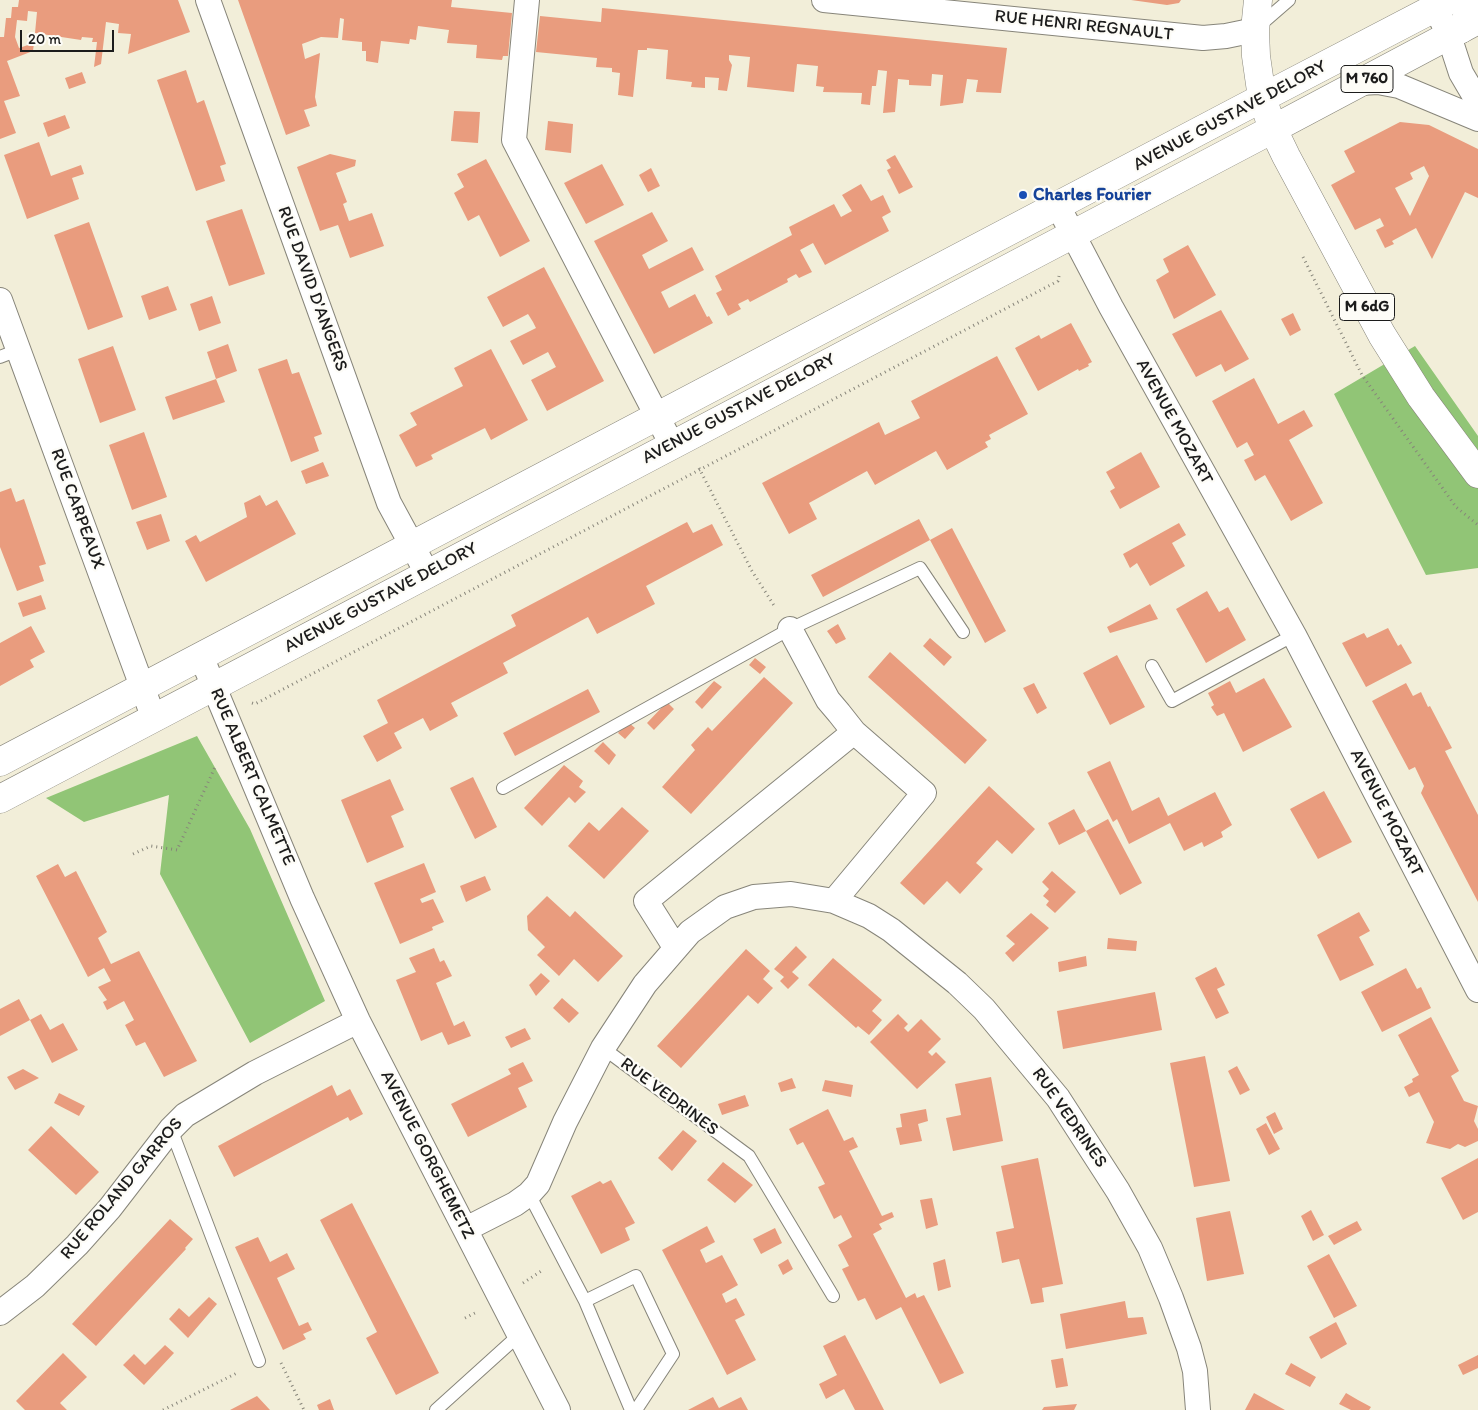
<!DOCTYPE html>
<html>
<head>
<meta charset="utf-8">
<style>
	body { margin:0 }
	#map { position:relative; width:1478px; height:1410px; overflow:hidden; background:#f2eed9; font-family:Itim,sans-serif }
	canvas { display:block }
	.scale { position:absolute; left:20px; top:30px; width:94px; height:22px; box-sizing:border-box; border:2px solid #1c1c1c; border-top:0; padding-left:6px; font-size:15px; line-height:18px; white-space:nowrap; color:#1c1c1c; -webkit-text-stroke:4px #fdfcf7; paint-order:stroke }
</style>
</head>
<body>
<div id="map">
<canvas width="1478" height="1410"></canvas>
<div class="scale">20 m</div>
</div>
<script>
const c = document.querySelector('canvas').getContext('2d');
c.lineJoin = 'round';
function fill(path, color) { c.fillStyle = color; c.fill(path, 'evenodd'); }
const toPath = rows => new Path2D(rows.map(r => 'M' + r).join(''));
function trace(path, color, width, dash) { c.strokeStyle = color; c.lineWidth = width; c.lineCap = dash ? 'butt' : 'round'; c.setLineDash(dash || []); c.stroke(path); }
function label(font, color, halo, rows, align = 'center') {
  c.font = font + ' Itim,sans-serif'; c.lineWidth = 4.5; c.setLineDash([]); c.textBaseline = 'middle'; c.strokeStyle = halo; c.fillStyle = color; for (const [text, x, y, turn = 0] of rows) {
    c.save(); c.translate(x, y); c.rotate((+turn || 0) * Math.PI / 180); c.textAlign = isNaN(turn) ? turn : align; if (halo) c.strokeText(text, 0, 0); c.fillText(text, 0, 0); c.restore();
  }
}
fill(toPath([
	[1415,346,1478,436,1478,568,1426,575,1334,394],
	[197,736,250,829,325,1001,250,1043,160,874,169,795,84,822,46,798]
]), '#91c576');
fill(toPath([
	[19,0,178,0,190,32,128,54,131,34,118,33,119,24,106,22,101,64,94,67,97,42,92,42,93,38,82,37,81,40,35,33,37,12,28,11,27,21,17,20,15,37,19,48,34,43,33,51,7,61,20,96,4,101,16,133,0,139,0,37,4,37,6,18,11,18,12,7,18,7],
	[238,0,452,0,451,7,512,13,508,56,503,56,502,60,476,58,477,45,447,43,449,30,418,26,416,40,410,39,409,44,381,41,378,63,366,61,366,51,362,51,362,42,342,40,344,19,340,18,338,38,321,37,302,44,305,59,320,53,315,97,317,106,304,110,310,126,286,135],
	[1131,0,1181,0,1179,3,1167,5],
	[602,8,1007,48,1001,93,976,92,978,80,967,79,963,103,940,106,943,75,932,74,931,86,909,85,909,80,898,79,895,112,883,113,887,71,878,70,876,86,872,86,870,105,861,104,862,93,823,92,824,87,816,86,818,66,797,64,794,92,747,87,750,57,729,55,729,60,732,65,727,91,718,90,719,78,705,77,705,88,691,87,692,82,666,79,668,50,647,48,647,50,638,50,633,97,618,95,620,73,612,72,612,68,596,67,597,58,536,52,540,16,601,22],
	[186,70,197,103,204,100,226,164,220,166,225,181,196,191,157,80],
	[82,72,86,83,69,89,65,78],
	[454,111,480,112,478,143,451,141],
	[65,115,70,128,48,137,43,123],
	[548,121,573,124,571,153,545,150],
	[1400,122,1429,125,1478,149,1478,198,1465,192,1432,259,1416,228,1392,241,1394,244,1385,248,1376,230,1384,226,1380,218,1355,230,1331,185,1355,172,1344,151],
	[1424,166,1429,176,1410,216,1395,188,1413,179,1410,173],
	[39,142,51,176,81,165,84,174,72,178,79,199,27,219,4,155],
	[330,154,356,160,355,166,336,173,347,202,343,204,349,221,372,213,384,246,350,258,338,225,320,231,297,167],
	[895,155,913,187,899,194,887,170,891,168,886,160],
	[486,159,530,241,500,257,479,215,468,221,454,193,464,187,457,174],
	[602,164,624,205,586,224,564,183],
	[651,168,660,186,648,192,639,175],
	[861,184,871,201,883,195,891,212,882,217,889,231,825,265,813,243,800,250,812,272,799,278,796,274,787,279,788,282,750,302,748,299,738,304,741,309,728,316,716,293,722,290,715,276,792,235,789,227,834,204,841,217,852,211,842,195],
	[242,209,265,274,229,286,206,221],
	[652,212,668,241,642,255,649,269,692,247,704,270,661,292,669,308,695,294,707,317,709,316,713,323,654,354,594,241],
	[89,222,123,317,88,330,54,235],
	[1188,245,1216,295,1174,319,1156,280,1169,272,1163,259],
	[544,267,604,381,547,411,531,380,556,367,548,352,523,365,510,341,536,328,533,322,528,314,503,327,487,297],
	[168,286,177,310,149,320,141,296],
	[212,296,221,323,199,331,190,304],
	[1221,310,1249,359,1225,372,1221,364,1196,377,1172,334],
	[1293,313,1301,330,1290,336,1281,319],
	[1071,323,1092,362,1088,364,1089,366,1079,371,1078,369,1038,391,1015,348,1039,335,1041,339],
	[228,344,237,371,216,379,225,402,173,420,165,397,216,379,207,352],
	[113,346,136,410,100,423,78,359],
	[491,349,528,420,491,440,485,428,431,455,433,459,416,467,399,435,417,425,410,413,463,386,454,368],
	[997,356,1028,414,989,435,991,439,985,442,988,447,947,470,936,451,875,485,867,471,809,503,817,519,789,534,762,483,879,422,885,435,920,418,911,401],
	[287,359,292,374,299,372,322,434,314,437,319,451,291,462,258,369],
	[1254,378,1278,424,1304,410,1313,426,1289,440,1323,503,1291,521,1265,475,1255,481,1244,460,1254,455,1247,442,1237,448,1212,401],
	[144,432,167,497,132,510,109,445],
	[1141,452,1160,487,1120,509,1110,491,1115,488,1106,472],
	[323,462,329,476,306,484,301,471],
	[11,488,16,502,24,499,46,564,39,566,44,581,17,591,0,547,0,492],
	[260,495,266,506,277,500,296,534,206,582,185,541,196,535,200,542,247,517,244,503],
	[161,514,170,541,147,550,136,522],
	[919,519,930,540,823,597,811,575],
	[687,522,693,533,712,524,723,545,646,586,655,604,597,634,588,617,503,663,508,673,451,703,458,716,430,731,423,718,394,733,402,748,377,762,363,736,388,723,377,700,516,626,511,615],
	[1179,523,1186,535,1172,543,1185,566,1150,586,1137,563,1130,568,1123,554],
	[952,528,1006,631,985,643,930,540],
	[1207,591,1219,612,1228,607,1246,640,1206,663,1176,609],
	[41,595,46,609,23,617,18,603],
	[1150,604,1158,619,1110,633,1107,627],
	[838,624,846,639,836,644,827,631],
	[31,626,45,652,30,660,34,667,0,686,0,643],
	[1388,628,1398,646,1401,644,1412,663,1366,687,1342,643,1364,633,1367,638],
	[930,638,952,657,944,666,923,646],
	[890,652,987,740,965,764,868,677],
	[1117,655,1145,707,1110,725,1083,673],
	[755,658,766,667,760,674,749,665],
	[764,677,793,703,691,814,662,787,695,750,691,745,708,727,712,731],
	[1264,678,1292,727,1243,752,1224,713,1217,716,1211,707,1214,705,1208,693,1230,681,1236,693],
	[714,681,722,687,702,709,695,702],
	[1034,683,1047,708,1037,714,1023,688],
	[1406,683,1413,696,1421,692,1428,707,1430,706,1452,748,1445,751,1478,815,1478,902,1421,793,1424,786,1415,767,1409,770,1372,701],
	[588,689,600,712,515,756,503,733],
	[667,702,674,709,654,730,647,723],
	[628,722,635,728,625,739,618,733],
	[603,742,616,755,609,765,594,751],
	[1110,761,1132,811,1159,797,1168,816,1215,792,1232,825,1221,832,1223,837,1204,847,1202,842,1184,851,1170,823,1129,844,1117,819,1113,822,1087,772],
	[564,765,583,781,579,787,586,792,575,803,569,797,542,826,524,808],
	[473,777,497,827,475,839,450,788],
	[390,779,404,810,391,816,404,847,367,863,341,800],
	[989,786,1035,829,1012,854,997,840,976,863,983,869,960,894,947,881,924,905,900,883],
	[1324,791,1352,842,1318,859,1290,809],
	[622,807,649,831,604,879,568,846,589,822,599,831],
	[1074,809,1086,831,1108,819,1142,883,1120,895,1086,831,1059,845,1048,823],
	[424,863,436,892,420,899,422,903,433,899,444,922,432,927,433,930,400,944,374,883],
	[58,864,65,877,76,871,107,932,98,938,111,964,139,951,197,1061,164,1077,145,1042,136,1046,125,1025,134,1020,124,1001,107,1010,103,1002,107,1000,98,987,111,981,104,968,88,977,36,876],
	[1052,871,1076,892,1055,913,1046,905,1049,901,1043,896,1049,889,1042,882],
	[485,876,491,890,466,902,460,886],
	[547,896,570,917,575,911,623,956,598,982,574,959,559,976,537,955,545,947,528,930,527,916],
	[1359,912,1370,931,1359,937,1374,965,1340,981,1317,935],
	[1031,913,1049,928,1013,962,1005,953,1015,944,1006,936],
	[1108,938,1137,941,1136,951,1107,949],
	[796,946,807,957,792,972,799,978,788,989,780,981,784,977,774,969],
	[434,948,440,962,444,960,452,976,436,983,454,1026,464,1021,471,1036,448,1045,442,1032,421,1041,396,980,416,972,409,958],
	[746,949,770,971,763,979,773,988,758,1004,748,995,681,1068,657,1046],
	[1086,956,1087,966,1059,972,1058,962],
	[833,958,882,1000,872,1011,882,1020,869,1035,858,1026,856,1028,808,985],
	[1216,967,1225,985,1217,989,1229,1013,1216,1019,1195,978],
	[1406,968,1417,989,1421,987,1431,1008,1382,1032,1361,992],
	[541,973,550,981,536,996,529,985],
	[1155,992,1162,1030,1063,1049,1057,1011],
	[562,998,579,1013,569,1023,553,1008],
	[19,999,30,1020,0,1036,0,1009],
	[41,1014,50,1030,63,1023,78,1050,52,1063,30,1020],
	[898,1014,908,1024,904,1028,908,1032,921,1019,941,1039,928,1052,932,1056,936,1052,946,1062,917,1089,870,1042],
	[1431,1017,1459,1071,1451,1076,1464,1101,1478,1106,1474,1121,1478,1129,1478,1141,1465,1147,1458,1144,1450,1149,1426,1143,1434,1122,1419,1092,1409,1097,1404,1087,1413,1082,1412,1079,1419,1075,1398,1035],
	[525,1028,531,1039,511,1048,505,1037],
	[1205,1056,1230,1181,1194,1187,1170,1063],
	[523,1062,533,1081,518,1088,527,1107,468,1137,451,1104,511,1074,508,1069],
	[1237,1066,1250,1090,1240,1095,1228,1071],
	[23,1069,39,1078,15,1090,7,1077],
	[991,1077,1003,1141,953,1151,946,1118,961,1115,955,1084],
	[792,1078,796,1088,781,1092,778,1083],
	[825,1080,853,1085,851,1097,822,1091],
	[332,1085,337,1096,350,1089,363,1114,350,1121,348,1117,234,1177,218,1146],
	[59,1093,85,1106,79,1116,54,1103],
	[745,1095,749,1106,722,1115,718,1104],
	[828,1109,844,1141,853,1137,858,1147,849,1151,882,1216,892,1212,894,1217,879,1224,882,1229,873,1234,906,1298,915,1293,917,1298,924,1295,964,1373,940,1384,901,1307,876,1320,865,1298,858,1301,842,1269,849,1266,838,1245,852,1237,841,1215,834,1219,818,1187,825,1184,803,1142,797,1145,789,1129],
	[926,1109,928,1121,918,1124,922,1141,900,1145,896,1128,902,1127,900,1114],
	[1275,1112,1283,1129,1274,1134,1266,1117],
	[1266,1123,1280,1149,1269,1155,1256,1129],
	[51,1126,99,1172,76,1195,28,1150],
	[683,1130,697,1141,672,1171,658,1158],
	[1038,1158,1063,1284,1042,1288,1044,1302,1031,1304,1019,1259,1002,1263,996,1232,1014,1228,1001,1166],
	[1478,1158,1478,1212,1463,1220,1441,1178],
	[723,1162,753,1185,735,1203,707,1180],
	[611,1180,635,1223,625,1228,630,1240,601,1254,571,1196,600,1181,603,1184],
	[932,1198,938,1225,926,1229,920,1200],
	[352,1203,439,1373,396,1395,366,1338,377,1332,320,1220],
	[1311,1210,1324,1235,1313,1241,1301,1216],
	[1230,1211,1244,1274,1207,1281,1196,1218],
	[170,1219,193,1239,185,1248,186,1249,96,1346,72,1324],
	[1357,1221,1362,1230,1334,1245,1328,1236],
	[707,1226,715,1242,700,1250,706,1263,722,1255,738,1285,722,1294,726,1303,736,1298,745,1315,735,1320,756,1360,727,1375,662,1250],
	[775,1228,782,1243,761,1254,753,1239],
	[258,1237,270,1262,287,1253,295,1269,277,1278,299,1326,308,1322,312,1330,303,1334,306,1339,283,1350,235,1247],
	[1329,1254,1357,1306,1334,1318,1307,1266],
	[788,1259,793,1269,783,1275,778,1265],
	[945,1259,951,1287,938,1291,933,1263],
	[209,1297,217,1304,188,1338,169,1319,179,1308,189,1317],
	[1125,1301,1128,1318,1143,1317,1147,1334,1066,1349,1060,1314],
	[1336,1322,1347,1344,1321,1359,1309,1337],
	[845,1335,867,1377,884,1410,855,1410,844,1389,826,1399,819,1384,837,1375,823,1346],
	[165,1345,174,1353,144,1385,123,1365,134,1354,145,1365],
	[63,1353,87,1377,60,1403,67,1410,25,1410,16,1401],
	[1478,1355,1478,1368,1463,1375,1458,1365],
	[1063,1358,1068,1386,1056,1388,1051,1360],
	[1291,1363,1316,1377,1310,1387,1285,1374],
	[1254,1393,1285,1410,1245,1410],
	[1346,1393,1358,1400,1371,1407,1369,1410,1351,1410,1339,1404],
	[257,1396,270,1410,230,1410],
	[713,1397,719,1408,741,1397,748,1410,688,1410],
	[330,1399,334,1410,319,1410,317,1405],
	[1077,1404,1074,1410,1042,1410,1044,1407]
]), '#e99c7e');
const lane = toPath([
	[1259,26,1289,0],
	[0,357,18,350],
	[1152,666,1172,701,1294,635],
	[503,788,790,629,920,568,963,632],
	[603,1048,749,1156,833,1296],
	[171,1129,259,1361],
	[529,1194,585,1301,636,1276,673,1354,636,1410],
	[585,1301,631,1410],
	[436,1410,519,1335]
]);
const street = toPath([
	[208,0,389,503,427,573],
	[527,0,514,140,672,445],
	[824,0,1203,38,1226,36,1255,30],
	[1436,8,1449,36,1461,73,1478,102],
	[1360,83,1378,82,1399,86,1478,119],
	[1058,206,1111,307,1294,635,1478,990],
	[0,300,154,719],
	[790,629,828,700,839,713,854,732,924,793,834,901],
	[201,656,302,898,358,1021,558,1410],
	[675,947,646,901,854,732],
	[466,1229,515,1204,529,1194,538,1184,565,1122,603,1048,645,984,690,932,725,907,754,897,791,894,834,901,869,916,891,930,957,983,984,1009,1058,1098,1118,1191,1150,1248,1171,1298,1189,1348,1195,1371,1198,1410],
	[0,1313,35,1286,77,1245,110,1208,171,1129,185,1115,255,1073,358,1021]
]);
const secondary = toPath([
	[1461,29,1468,16,1468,0],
	[0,762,1262,98,1256,56,1255,30,1258,0],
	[0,799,1273,129]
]);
const primary = toPath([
	[1450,0,1262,98,1273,129,1286,156,1382,335,1421,397,1478,474],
	[1273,129,1478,20]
]);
trace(lane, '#87857a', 14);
trace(street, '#87857a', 26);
trace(secondary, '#87857a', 29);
trace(primary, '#87857a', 29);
trace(toPath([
	[1303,257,1362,375,1456,507,1478,525],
	[699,468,752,571,775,607],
	[252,703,255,704,1058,281,1059,276],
	[133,854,151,846,177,850,216,765],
	[523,1283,543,1270],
	[465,1318,475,1313],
	[281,1363,304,1410],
	[163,1410,239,1372]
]), '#87857a', 3, [1, 4]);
trace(lane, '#fff', 12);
trace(street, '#fff', 24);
trace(secondary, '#fff', 28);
trace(primary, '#fff', 28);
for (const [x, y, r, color] of [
	[1023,195,5,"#1a4fb4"]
]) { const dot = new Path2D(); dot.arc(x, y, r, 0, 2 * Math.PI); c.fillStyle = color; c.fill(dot); trace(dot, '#fdfcf7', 2); }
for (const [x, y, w] of [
	[1367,79,52],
	[1367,307,55]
]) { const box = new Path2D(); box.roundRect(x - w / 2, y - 13.5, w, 27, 4); c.fillStyle = '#fdfcf7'; c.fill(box); trace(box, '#1c1c1c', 1); }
label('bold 16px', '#1c1c1c', null, [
	["M 760",1367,79],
	["M 6dG",1367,307]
]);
label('18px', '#1c1c1c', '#fdfcf7', [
	["RUE HENRI REGNAULT",1084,26,6],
	["AVENUE GUSTAVE DELORY",1230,116,-28],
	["RUE DAVID D'ANGERS",312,289,70],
	["AVENUE GUSTAVE DELORY",739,409,-28],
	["AVENUE MOZART",1174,422,61],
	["RUE CARPEAUX",77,509,70],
	["AVENUE GUSTAVE DELORY",381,598,-28],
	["RUE ALBERT CALMETTE",252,777,67],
	["AVENUE MOZART",1386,813,63],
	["RUE VEDRINES",669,1097,37],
	["RUE VEDRINES",1069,1118,55],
	["AVENUE GORGHEMETZ",427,1155,63],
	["RUE ROLAND GARROS",122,1189,-50]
]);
label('bold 18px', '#164399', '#fdfcf7', [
	["Charles Fourier",1033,195]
], 'left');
</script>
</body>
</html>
